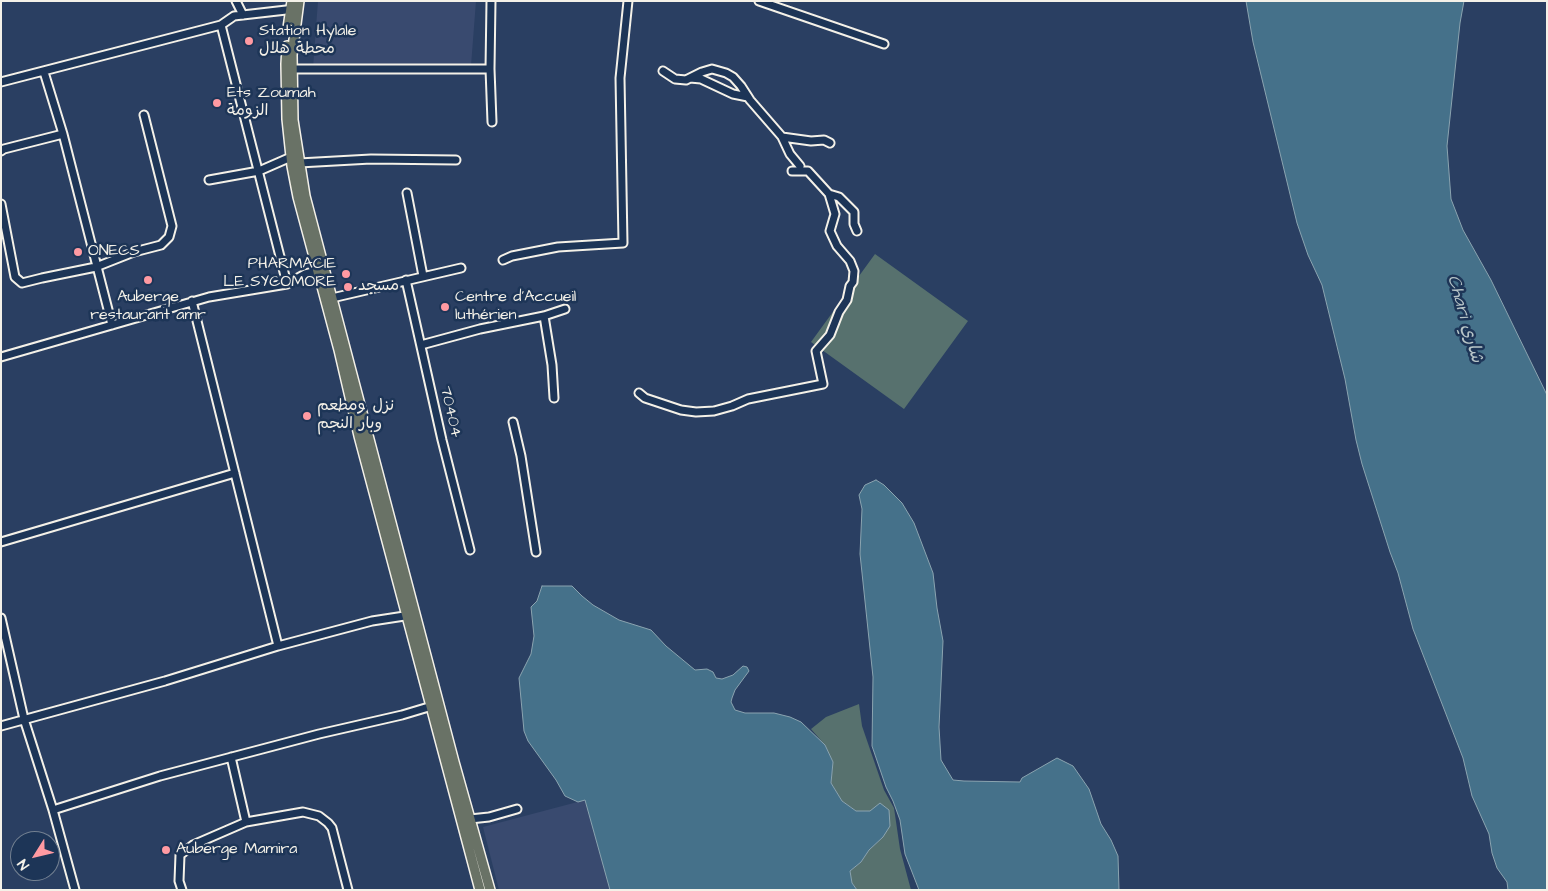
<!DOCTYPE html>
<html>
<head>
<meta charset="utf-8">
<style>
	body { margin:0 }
	#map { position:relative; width:1548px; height:891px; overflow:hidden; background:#2a3f62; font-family:"Architects Daughter",sans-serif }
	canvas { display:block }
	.frame { position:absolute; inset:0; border:2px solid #f4f1e8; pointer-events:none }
	.north { position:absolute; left:10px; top:831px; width:50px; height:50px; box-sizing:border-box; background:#1d3557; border:1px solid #738091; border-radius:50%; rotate:234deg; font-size:14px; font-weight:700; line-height:20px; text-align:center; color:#f4f1e8 }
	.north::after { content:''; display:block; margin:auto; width:18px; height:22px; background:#ff9aa2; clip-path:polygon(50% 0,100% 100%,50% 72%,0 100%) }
</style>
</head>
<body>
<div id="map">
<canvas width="1548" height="891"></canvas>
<div class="frame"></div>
<div class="north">N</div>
</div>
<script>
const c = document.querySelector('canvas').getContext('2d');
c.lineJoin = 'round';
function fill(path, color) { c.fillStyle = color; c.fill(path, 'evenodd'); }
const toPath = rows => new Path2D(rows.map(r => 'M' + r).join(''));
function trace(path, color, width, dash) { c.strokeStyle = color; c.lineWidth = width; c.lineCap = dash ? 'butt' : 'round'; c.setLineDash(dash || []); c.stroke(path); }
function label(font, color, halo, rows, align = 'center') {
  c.font = font + ' "Architects Daughter","Playpen Sans Arabic",sans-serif'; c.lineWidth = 5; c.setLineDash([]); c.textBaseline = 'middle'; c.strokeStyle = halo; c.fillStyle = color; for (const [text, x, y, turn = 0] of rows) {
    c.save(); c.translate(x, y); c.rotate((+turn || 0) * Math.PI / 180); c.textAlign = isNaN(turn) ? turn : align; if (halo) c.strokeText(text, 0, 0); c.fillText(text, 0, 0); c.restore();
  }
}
fill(toPath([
	[318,1,476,1,471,66,313,68],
	[585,800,610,890,499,890,483,827]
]), '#394a6f');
fill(toPath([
	[875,254,968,321,904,409,811,342],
	[859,704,862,726,884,790,894,808,900,849,911,890,857,890,852,883,850,871,861,862,869,850,883,837,870,811,856,811,842,801,831,783,833,762,825,745,811,729,826,717]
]), '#57716e');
const water = toPath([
	[1246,1,1464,1,1460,23,1447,146,1451,199,1463,230,1491,280,1547,395,1547,890,1508,890,1507,882,1497,868,1492,853,1489,834,1472,796,1463,758,1413,629,1398,573,1390,552,1362,464,1356,440,1345,379,1322,285,1308,255,1297,223,1253,42,1246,1],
	[876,480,884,485,902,503,914,523,933,573,937,608,943,641,939,727,941,760,953,780,964,781,1020,782,1022,778,1057,758,1073,766,1089,789,1101,824,1111,840,1118,856,1119,890,919,890,905,854,900,820,893,801,886,787,872,746,873,677,860,554,862,509,859,495,865,485,876,480],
	[542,586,572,586,582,596,593,605,619,620,651,630,666,646,695,670,707,669,713,672,716,678,722,679,733,675,743,666,747,667,749,671,735,690,732,698,731,702,735,710,745,713,774,713,790,717,801,722,825,745,833,762,831,783,842,801,856,811,870,811,880,803,889,810,890,826,883,837,869,850,861,862,850,871,852,883,857,890,610,890,585,800,578,802,565,796,556,780,528,741,524,731,519,678,531,654,534,636,531,607,537,601,542,586]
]);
fill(water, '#45718a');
trace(water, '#8ba4b0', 1);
const minor = toPath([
	[236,1,243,15],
	[491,1,490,69,492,122],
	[759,1,884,44],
	[221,25,287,284],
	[292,69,490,69],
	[663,71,675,79,686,80,702,72,712,69,726,73,733,77,741,86,750,100,783,138],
	[44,72,63,134,112,325],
	[690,78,701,79,733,94,748,97],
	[1,82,221,25,234,16,295,9],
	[1,151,4,149,63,134],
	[299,163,371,159,456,160],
	[800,166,790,154,782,137,811,141,824,140,830,143],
	[792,171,808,171,829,194,839,197,854,212,854,224,857,231],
	[209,180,259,171,291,157],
	[407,193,423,276],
	[1,204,15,277,22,283,42,278,96,267,134,252,161,245,169,237,172,226,144,115],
	[503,260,512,256,558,247,623,243,620,78,628,1],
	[406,280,442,440,470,550],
	[332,298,461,268],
	[192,301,278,646],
	[544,316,552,365,554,398],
	[421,345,480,329,544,316,565,309],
	[1,357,209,297,287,284,305,274,321,270],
	[639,393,645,398,681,410,696,412,714,411,732,406,748,399,823,384,816,351,830,335,839,312,847,300,850,286,853,282,854,271,850,261,837,246,830,231,835,214,829,194],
	[513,422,521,456,536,552],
	[1,542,235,473],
	[1,618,24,719,53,810,75,890],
	[1,726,165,681,278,646,372,621,411,615],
	[231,757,246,822],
	[53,810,160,776,319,734,402,715,432,706],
	[470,819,489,817,517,809],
	[182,890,179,881,180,855,193,845,246,822,303,812,319,816,328,823,332,828,348,890]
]);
const major = toPath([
	[299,1,292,55,293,120,305,196,454,762,490,890],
	[288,28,292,1],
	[287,46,286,64,287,119,292,166,298,197,339,350,359,436,480,890]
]);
trace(minor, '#f4f1e8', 11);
trace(major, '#f4f1e8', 12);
trace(minor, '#1d3557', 7);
trace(major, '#697266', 9);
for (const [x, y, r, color] of [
	[249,41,5,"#ff9aa2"],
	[217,103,5,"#ff9aa2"],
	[78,252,5,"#ff9aa2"],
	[346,274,5,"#ff9aa2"],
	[148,280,5,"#ff9aa2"],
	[348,287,5,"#ff9aa2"],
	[445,307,5,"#ff9aa2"],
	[307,416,5,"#ff9aa2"],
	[166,850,5,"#ff9aa2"]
]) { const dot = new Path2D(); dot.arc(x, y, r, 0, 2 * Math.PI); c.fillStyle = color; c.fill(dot); trace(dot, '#1d3557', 2); }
label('16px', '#f4f1e8', '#1d3557', [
	["Station Hylale",259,32],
	["محطة هلال",259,50],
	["Ets Zoumah",227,94],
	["الزومة",227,112],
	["ONECS",88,252],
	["PHARMACIE",336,265,"right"],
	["LE SYCOMORE",336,283,"right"],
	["مسجد",358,287],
	["Auberge",148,298,"center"],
	["restaurant amr",148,316,"center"],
	["Centre d'Accueil",455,298],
	["luthérien",455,316],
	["نزل ومطعم",317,407],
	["وبار النجم",317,425],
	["Auberge Mamira",176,850]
], 'left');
label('16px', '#f4f1e8', '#1d3557', [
	["70404",450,412,77]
]);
label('italic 18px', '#b7c4c7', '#1d3557', [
	["Chari شاري",1464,319,74]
]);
</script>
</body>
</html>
